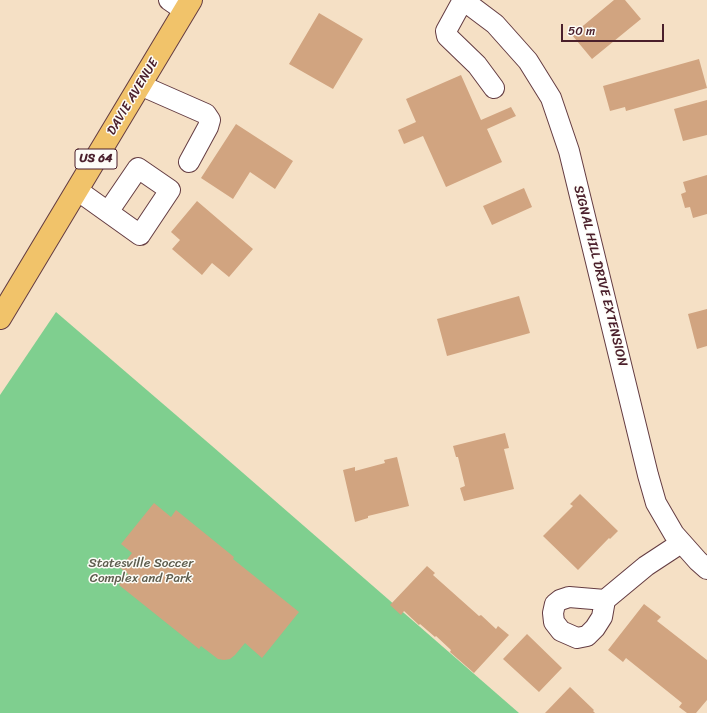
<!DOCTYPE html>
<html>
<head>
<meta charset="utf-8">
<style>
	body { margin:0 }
	#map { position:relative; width:707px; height:713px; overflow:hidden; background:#f5e0c5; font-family:Sriracha,sans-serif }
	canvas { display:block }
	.scale { position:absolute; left:561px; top:24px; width:103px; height:18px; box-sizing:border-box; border:2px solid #4a1f2b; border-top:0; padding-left:5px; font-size:12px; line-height:14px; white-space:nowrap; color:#4a1f2b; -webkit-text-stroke:3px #fdfcf7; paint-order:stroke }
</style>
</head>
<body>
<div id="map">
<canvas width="707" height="713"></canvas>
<div class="scale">50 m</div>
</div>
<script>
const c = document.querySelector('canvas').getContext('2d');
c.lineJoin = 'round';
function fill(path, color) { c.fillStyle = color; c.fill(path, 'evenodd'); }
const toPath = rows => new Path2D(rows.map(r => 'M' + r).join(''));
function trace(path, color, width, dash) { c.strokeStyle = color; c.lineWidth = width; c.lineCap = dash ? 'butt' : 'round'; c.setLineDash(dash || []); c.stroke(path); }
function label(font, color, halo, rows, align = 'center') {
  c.font = font + ' Sriracha,sans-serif'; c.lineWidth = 3; c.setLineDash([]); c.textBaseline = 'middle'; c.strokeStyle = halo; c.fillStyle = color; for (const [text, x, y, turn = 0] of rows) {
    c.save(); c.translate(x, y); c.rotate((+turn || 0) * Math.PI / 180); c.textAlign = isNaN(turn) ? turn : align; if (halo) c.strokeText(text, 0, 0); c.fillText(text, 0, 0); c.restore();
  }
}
fill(toPath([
	[56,312,212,446,519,713,0,713,0,395]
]), '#7fcf8f');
fill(toPath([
	[614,0,625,0,641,19,592,59,572,35],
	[319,13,363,39,333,89,289,64],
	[699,59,707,88,626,111,625,107,610,111,603,86],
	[461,75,481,120,511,107,516,116,487,129,502,162,446,187,423,136,404,144,398,130,416,122,406,99],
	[707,100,707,135,683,141,674,109],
	[236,124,293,161,275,189,250,172,233,199,201,178],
	[707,175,707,214,693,218,690,207,685,208,681,194,686,192,683,182],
	[524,188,532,207,492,225,483,206],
	[197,201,253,249,229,277,212,263,202,275,172,249,180,240,171,232],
	[519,296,530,333,447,356,437,319],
	[707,309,707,346,697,349,688,314],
	[505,433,509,448,504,449,514,489,464,501,460,488,465,486,458,457,456,457,453,446],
	[397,457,409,506,368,516,368,518,355,522,343,470,355,467,355,471,385,463,384,460],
	[580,494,618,531,610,539,609,538,578,570,543,536,573,506,570,504],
	[154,503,171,517,176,510,234,557,233,559,299,612,262,658,245,643,235,655,230,659,224,660,218,659,201,646,199,649,119,585,128,574,120,568,132,553,121,544],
	[427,566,435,573,433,575,479,616,481,615,496,629,498,626,509,635,474,673,450,652,451,650,436,636,435,637,420,624,419,625,404,611,401,615,390,605],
	[644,604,661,617,657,621,707,660,707,700,696,713,687,713,679,707,682,703,626,658,623,662,608,650],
	[527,634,562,668,539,692,503,659],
	[570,687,594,710,593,711,595,713,545,713]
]), '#d1a480');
const minor = toPath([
	[169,0,185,11],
	[463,0,495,24,528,61,551,98,569,151,648,475,656,503,674,534,698,561,707,569],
	[463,0,446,31,447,36,477,65,494,88],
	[140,85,206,114,210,120,208,127,189,162],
	[77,190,140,235,170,190,138,168,108,212],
	[569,597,605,600,602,617,595,628,587,636,577,638,561,631,554,622,553,613,555,604,560,600,569,597],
	[605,600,646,566,681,543]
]);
const major = toPath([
	[0,318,191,0]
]);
trace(minor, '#643c42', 22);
trace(major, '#643c42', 24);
trace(minor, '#fff', 20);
trace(major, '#f1c36a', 22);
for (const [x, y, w] of [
	[96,159,42]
]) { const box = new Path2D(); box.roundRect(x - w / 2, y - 10, w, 20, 3); c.fillStyle = '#fdfcf7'; c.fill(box); trace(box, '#4a1f2b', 1); }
label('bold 12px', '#4a1f2b', null, [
	["US 64",96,159]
]);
label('13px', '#4a1f2b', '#fdfcf7', [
	["DAVIE AVENUE",133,97,-59],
	["SIGNAL HILL DRIVE EXTENSION",600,276,76]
]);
label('13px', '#5d5d4e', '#fdfcf7', [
	["Statesville Soccer",141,564],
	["Complex and Park",141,579]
]);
</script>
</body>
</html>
